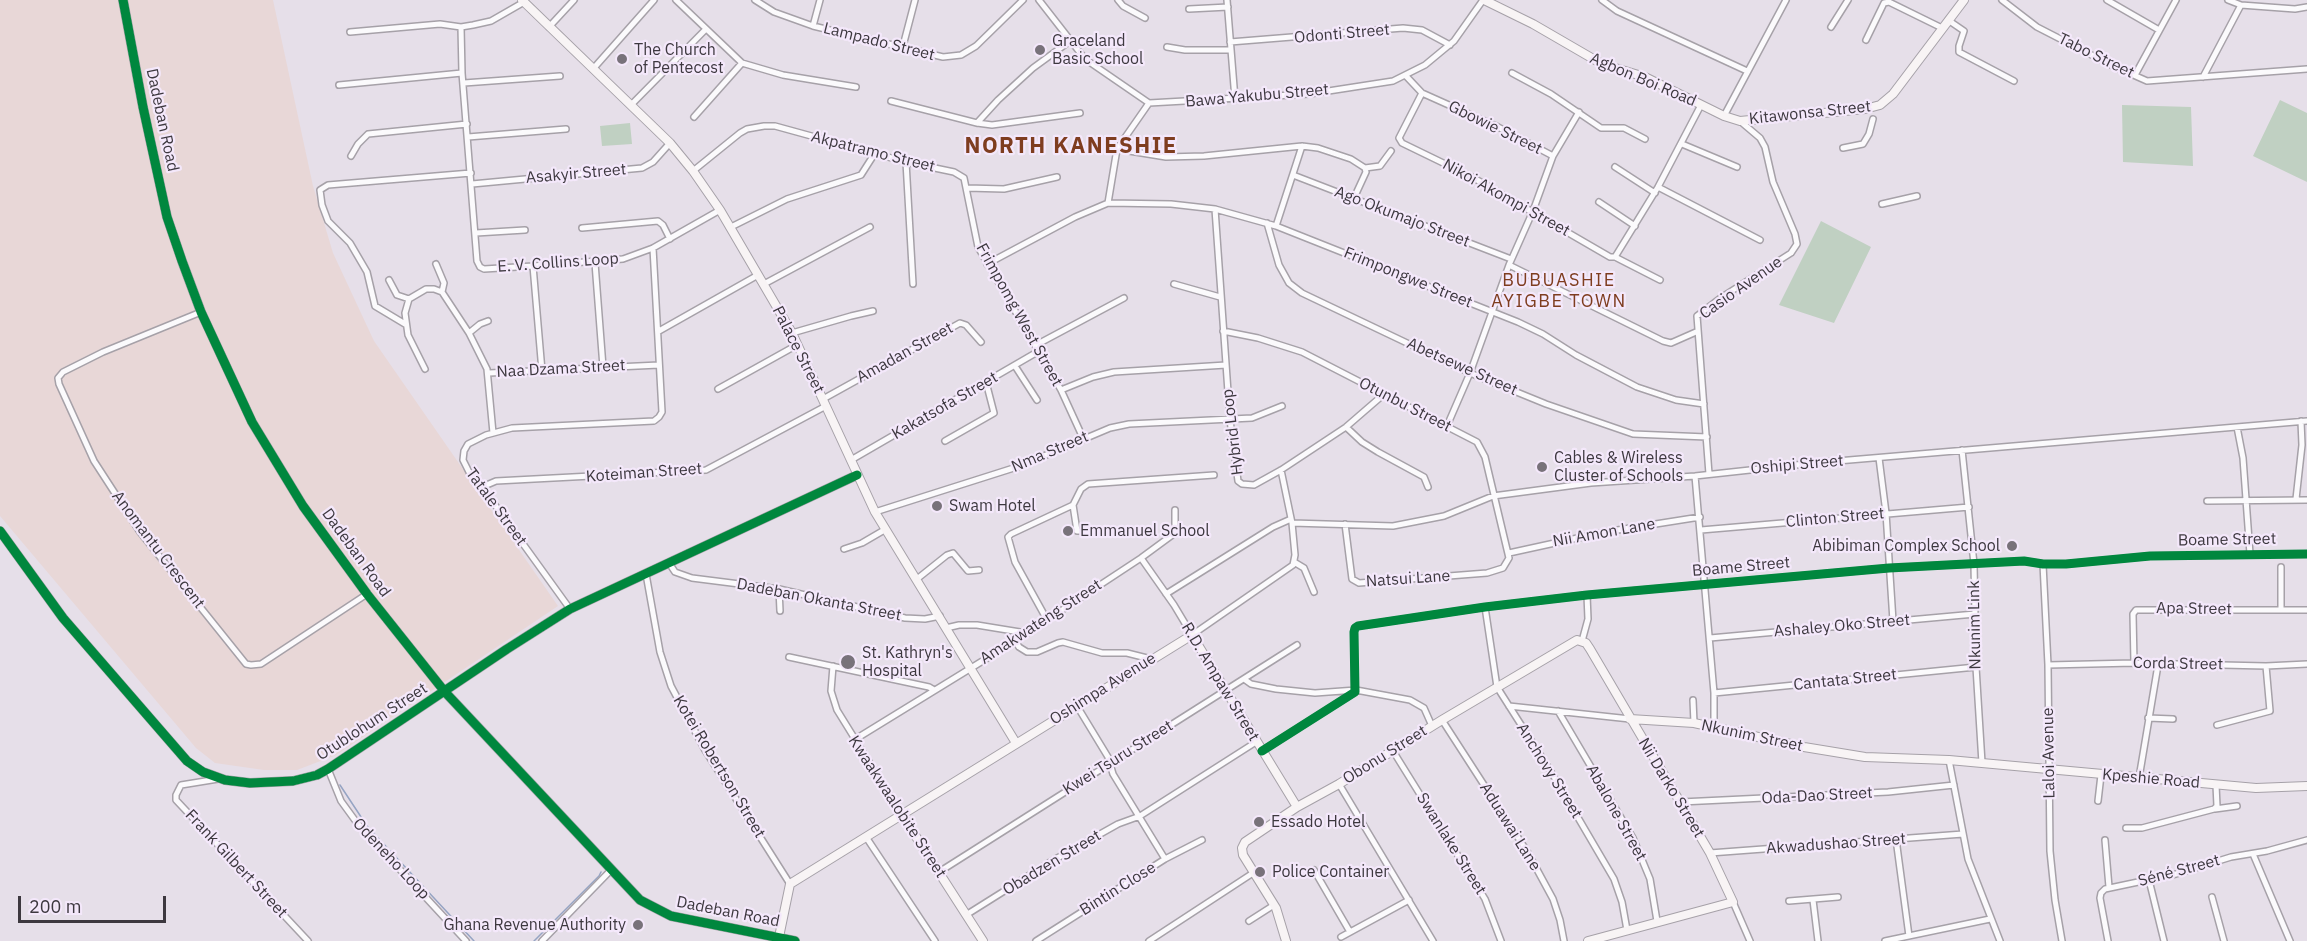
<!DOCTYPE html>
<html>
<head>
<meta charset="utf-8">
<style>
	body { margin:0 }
	#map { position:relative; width:2307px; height:941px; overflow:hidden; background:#e6dfe9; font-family:"IBM Plex Sans",sans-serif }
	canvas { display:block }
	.scale { position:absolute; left:18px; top:896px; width:148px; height:27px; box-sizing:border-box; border:3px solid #3d383f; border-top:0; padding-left:8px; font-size:18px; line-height:21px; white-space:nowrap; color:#3d383f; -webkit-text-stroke:4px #f4e8fb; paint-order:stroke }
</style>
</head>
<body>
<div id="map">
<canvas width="2307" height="941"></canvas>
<div class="scale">200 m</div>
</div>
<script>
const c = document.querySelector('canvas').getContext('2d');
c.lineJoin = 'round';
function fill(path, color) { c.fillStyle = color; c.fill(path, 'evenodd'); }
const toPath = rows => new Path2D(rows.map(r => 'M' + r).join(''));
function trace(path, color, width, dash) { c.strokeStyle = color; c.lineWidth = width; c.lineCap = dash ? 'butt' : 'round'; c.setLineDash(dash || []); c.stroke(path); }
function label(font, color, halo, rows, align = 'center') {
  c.font = font + ' "IBM Plex Sans",sans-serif'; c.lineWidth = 4.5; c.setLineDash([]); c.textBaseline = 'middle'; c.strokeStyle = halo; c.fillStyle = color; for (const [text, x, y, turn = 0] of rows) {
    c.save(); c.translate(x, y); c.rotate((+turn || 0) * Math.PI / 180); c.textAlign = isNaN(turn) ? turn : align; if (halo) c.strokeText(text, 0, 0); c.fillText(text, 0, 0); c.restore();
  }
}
fill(toPath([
	[0,0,273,0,313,186,333,253,374,341,558,606,336,755,297,770,264,770,215,763,196,748,0,516]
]), '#e8d7d7');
fill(toPath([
	[2280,100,2307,113,2307,182,2253,156],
	[2122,105,2191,107,2193,166,2123,162],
	[630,123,632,144,602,146,600,126],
	[1821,221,1871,247,1834,323,1779,305]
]), '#c0d0c2');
trace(toPath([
	[340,785,367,826,474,941],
	[534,941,599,876,601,872]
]), '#96a4c3', 1.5);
const street = toPath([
	[676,0,742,63,783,75,856,87],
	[755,0,774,12,813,26,943,57,961,55,976,46,1023,0],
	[1039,0,1085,59,1149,103,1309,94,1393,81,1425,65,1454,41,1483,0],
	[1118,0,1123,6,1145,18],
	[1227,0,1235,99],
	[1602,0,1617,11,1747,71],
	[2002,0,2037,27,2111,65,2147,81,2307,69],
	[2107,0,2159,30],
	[2228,0,2241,5,2295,9,2307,7],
	[1189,9,1228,7],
	[1948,20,1964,31,1959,46,1959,52,2014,81],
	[813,26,820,0],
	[461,27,462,73,477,261,480,267,484,269,533,266,623,259,653,248,720,210],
	[549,27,574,0],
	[1831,27,1848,0],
	[350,32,440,24,461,27,473,25,491,21,524,2],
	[1866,40,1884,3,1889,2,1942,28],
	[1230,42,1403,28,1422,30,1450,45],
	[903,46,915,0],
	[1167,47,1185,50,1231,50],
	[593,69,654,0],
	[1512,73,1551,94,1601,128,1624,128,1645,139],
	[2135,75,2176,0],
	[1406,76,1422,93,1498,127,1553,156,1533,211,1509,265,1470,373,1447,426],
	[2203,77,2241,5],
	[464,83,560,76],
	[339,85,462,73],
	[1422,93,1399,138,1402,143,1472,177,1610,257,1615,257,1660,280],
	[891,101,977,123,992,125,1080,113],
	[631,105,705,30],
	[1724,116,1786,0],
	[694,117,742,63],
	[977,123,998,100,1033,68,1070,41],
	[468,137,566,129],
	[1682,144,1737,167],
	[1843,148,1863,144,1869,134,1873,119],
	[1117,149,1166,157,1204,156,1302,146,1318,148,1351,159,1365,168,1366,172,1354,198],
	[351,156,358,144,368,134,467,124],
	[1553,156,1579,112],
	[906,162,913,284],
	[1615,167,1655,193],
	[1365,168,1380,166,1391,151],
	[693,171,740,133,747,129,764,126,775,126,906,162,954,172,964,178,978,247,1061,390,1083,438],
	[1293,175,1511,259],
	[472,184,642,168,653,162,670,143],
	[1658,187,1760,240],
	[967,188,1004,189,1057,177],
	[1599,202,1635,226],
	[1108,203,1117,149,1149,103],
	[1882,204,1917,196],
	[1215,209,1230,420,1238,481,1242,484,1254,485,1281,470,1346,427,1383,395],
	[1267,223,1279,265,1289,283,1302,293,1470,373,1546,404,1633,434,1707,437],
	[1276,226,1302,146],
	[731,227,787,199,861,175,875,153],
	[582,228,658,221,663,225,670,239],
	[476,233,525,230],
	[1615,257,1658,187,1701,105],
	[595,263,603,367],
	[436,264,444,283,442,292],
	[987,264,1075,217,1108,203,1171,204,1215,209,1276,226,1518,322,1543,334,1576,355,1637,387,1676,400,1704,404],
	[1509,265,1663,341,1671,343,1696,332],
	[533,266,542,371],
	[389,280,397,295,409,299],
	[764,284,870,227],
	[1174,284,1220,297],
	[201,312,103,352,63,372,58,378,59,384,94,461,140,532,246,664,251,665,261,664,367,594],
	[405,324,375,306,367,272,350,243,328,221,322,205,320,190,328,185,471,173],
	[659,331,758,275],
	[1223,331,1258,338,1302,352,1477,442,1485,457,1509,558,1503,568,1487,573,1359,583,1352,579,1345,524],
	[469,333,480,324,488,321],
	[792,333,851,316,873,311],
	[1036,345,1124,298],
	[1015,366,1037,400],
	[425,369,408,335,405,313,409,299,426,289,434,289,442,292,469,333,487,369,493,433],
	[489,373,659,365],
	[718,389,797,345],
	[1061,390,1093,377,1114,372,1226,365],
	[823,399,960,323,966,325,981,342],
	[1346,427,1362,442,1378,452,1424,477,1428,487],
	[2237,427,2243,458,2250,554],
	[945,441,994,413,986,382],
	[1962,450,1974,564,1976,667,1982,763],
	[1879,458,1886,513,1893,621],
	[851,460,1039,351],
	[1709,474,1697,316,1722,297,1791,253,1797,244,1795,234,1773,182,1765,147,1760,138,1740,121],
	[1695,476,1714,693,1714,727],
	[482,487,496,481,706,470,826,406],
	[2296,499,2302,445,2301,421],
	[2207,501,2307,500],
	[1073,505,1077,531,1129,532],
	[875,512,1020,466,1110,428,1129,424,1252,418,1282,406],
	[1292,523,1393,526,1444,516,1493,496,1591,483,1695,476,1814,463,2307,421],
	[1701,530,1969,507],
	[844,549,862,543,886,529],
	[1509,553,1605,532,1700,517],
	[1141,558,1174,605,1192,635,1293,565,1295,555,1292,523,1281,470],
	[1294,562,1304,568,1314,592],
	[669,563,675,572,692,578,779,589,905,618,925,619,940,616],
	[2043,564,2048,665,2050,851,2055,900,2062,941],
	[2281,567,2281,610],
	[646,574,660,652,671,686,705,750,790,884],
	[917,579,947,555,953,553,968,571,979,570],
	[779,589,780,611],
	[1166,594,1273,527,1291,519],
	[1485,607,1497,687,1553,775,1614,879,1622,902,1627,930],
	[570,609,482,487,469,472,463,460,464,451,468,444,486,435,512,428,654,421,659,417,662,412,653,248],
	[1046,618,1015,562,1008,537,1011,534,1073,505,1081,489,1088,484,1214,475],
	[946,628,959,625,977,625,1026,633],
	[1710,638,1975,614],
	[1015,641,1019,647,1027,652,1037,652,1058,643,1063,642,1102,653,1127,653,1151,659],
	[1582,641,1588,619,1587,595],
	[789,657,929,687,934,690],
	[2134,663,2133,614,2136,610,2307,610],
	[2048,665,2134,663,2266,666,2307,664],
	[833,666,831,691,837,710,902,815],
	[1244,679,1251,684,1276,689,1315,693,1356,690,1410,700,1424,708,1432,726],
	[1714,693,1976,667],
	[1693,700,1694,723],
	[1077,706,1108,757,1113,774,1165,859],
	[1509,706,1630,719],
	[1558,711,1633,838,1650,879,1657,921],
	[2148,718,2173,719],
	[1442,720,1528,853,1553,899,1560,920,1564,941],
	[2217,725,2270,711,2266,666],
	[854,740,1015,641,1141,558,1175,533,1175,510],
	[1262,751,1355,692,1354,632,1355,628,1358,626,1485,607,1587,595,1889,568,2024,561,2043,564,2066,564,2150,556,2307,554],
	[1393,751,1485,899,1501,941],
	[1949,760,1968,859,2000,941],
	[328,769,341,801,357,823,466,941],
	[2139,778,2158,665],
	[218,779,181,785,176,795,176,800,308,941],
	[1339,784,1433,941],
	[2098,801,2101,775],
	[1681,802,1888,792,1954,785],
	[2215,809,2237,806],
	[2126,828,2142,828,2214,809,2217,806,2216,785],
	[866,837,935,941],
	[1896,839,1909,936],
	[2105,840,2109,887],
	[1710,853,1963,834],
	[2253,854,2290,941],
	[1314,870,1350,932],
	[939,872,1297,645],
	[2149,880,2164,941],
	[2212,897,2224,941],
	[1813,900,1818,941],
	[1789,901,1838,897],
	[1733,902,1750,941],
	[966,915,1052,861,1118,824,1140,816,1256,742],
	[1249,921,1274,905],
	[1341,937,1409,900],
	[542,941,611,870],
	[1036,941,1165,859,1202,840],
	[1149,941,1253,873],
	[1885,941,1990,919],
	[2108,941,2100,898,2101,893,2105,889,2176,874,2231,857,2267,851,2307,840]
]);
const secondary = toPath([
	[123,0,143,107,167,217,182,261,201,312,252,422,303,506,367,594,445,692,640,900,671,916,795,941],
	[522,0,670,143,693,171,720,210,792,333,875,512,1016,743],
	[1484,0,1533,24,1602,64,1645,77,1724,116,1740,121,1865,109,1880,105,1893,94,1964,0],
	[0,531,63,618,187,761,203,772,225,780,250,783,293,781,317,775,328,769,507,649,570,609,857,475],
	[1630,719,1694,723,1804,747,1865,757,1949,760,2256,788,2307,786],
	[902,815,983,941],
	[779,937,790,884,1192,635,1297,807],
	[1286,941,1276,908,1243,855,1242,848,1245,842,1297,807,1339,784,1442,720,1577,640,1586,643,1590,649,1710,853,1733,902,1588,941]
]);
trace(street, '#a6a1a8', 8);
trace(secondary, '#a6a1a8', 10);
trace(street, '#fbfafc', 5);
trace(secondary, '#f8f4f5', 8);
trace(toPath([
	[123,0,143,107,167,217,182,261,201,312,252,422,303,506,367,594,445,692,640,900,671,916,795,941],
	[0,531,63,618,187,761,203,772,225,780,250,783,293,781,317,775,328,769,507,649,570,609,857,475],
	[1262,751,1355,692,1354,632,1355,628,1358,626,1485,607,1587,595,1889,568,2024,561,2043,564,2066,564,2150,556,2307,554]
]), '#00873e', 9);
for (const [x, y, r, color] of [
	[1040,50,6,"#78727a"],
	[622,59,6,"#78727a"],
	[1542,467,6,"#78727a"],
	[937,506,6,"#78727a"],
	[1068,531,6,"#78727a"],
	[2012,546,6,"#78727a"],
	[848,662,8,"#78727a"],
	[1259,822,6,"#78727a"],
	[1260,872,6,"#78727a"],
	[638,925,6,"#78727a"]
]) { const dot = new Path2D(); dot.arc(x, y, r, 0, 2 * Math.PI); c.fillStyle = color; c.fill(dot); trace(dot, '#f4e8fb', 2); }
label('16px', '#3d383f', '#f4e8fb', [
	["Odonti Street",1342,34,-5],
	["Lampado Street",879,42,14],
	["Tabo Street",2096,56,26],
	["Agbon Boi Road",1643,80,23],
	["Bawa Yakubu Street",1257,96,-5],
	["Kitawonsa Street",1810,113,-6],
	["Dadeban Road",162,120,78],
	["Gbowie Street",1495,128,26],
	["Akpatramo Street",873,152,14],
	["Asakyir Street",576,174,-5],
	["Nikoi Akompi Street",1506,198,29],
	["Ago Okumajo Street",1402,217,21],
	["E. V. Collins Loop",558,263,-4],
	["Frimpongwe Street",1408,278,22],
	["Casio Avenue",1741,288,-35],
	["Frimpomg West Street",1019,315,61],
	["Palace Street",798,350,63],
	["Amadan Street",905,353,-29],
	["Abetsewe Street",1462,367,24],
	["Naa Dzama Street",561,369,-3],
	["Otunbu Street",1405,405,27],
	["Kakatsofa Street",945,406,-30],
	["Hybrid Loop",1233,432,-97],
	["Nma Street",1050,452,-23],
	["Oshipi Street",1797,465,-5],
	["Koteiman Street",644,473,-4],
	["Tatale Street",496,507,54],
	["Clinton Street",1835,518,-5],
	["Nii Amon Lane",1604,533,-10],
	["Boame Street",2227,540,-1],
	["Anomantu Crescent",158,550,53],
	["Dadeban Road",356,553,54],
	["Boame Street",1741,567,-5],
	["Natsui Lane",1408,579,-4],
	["Dadeban Okanta Street",819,600,11],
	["Apa Street",2194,609,1],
	["Amakwateng Street",1041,622,-33],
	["Nkunim Link",1975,625,-91],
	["Ashaley Oko Street",1842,626,-5],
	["Corda Street",2178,664,1],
	["Cantata Street",1845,680,-6],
	["R.D. Ampaw Street",1220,682,59],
	["Oshimpa Avenue",1103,689,-32],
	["Otublohum Street",372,722,-33],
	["Nkunim Street",1752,736,12],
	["Laloi Avenue",2049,753,-91],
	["Obonu Street",1385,755,-32],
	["Kwei Tsuru Street",1118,758,-32],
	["Kotei Robertson Street",719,767,59],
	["Anchovy Street",1549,771,58],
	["Kpeshie Road",2151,779,5],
	["Nii Darko Street",1671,788,59],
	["Oda-Dao Street",1817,796,-3],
	["Kwaakwaalobite Street",897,807,57],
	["Abalone Street",1616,813,61],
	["Aduawai Lane",1510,827,58],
	["Swanlake Street",1451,844,58],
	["Akwadushao Street",1836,844,-4],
	["Odeneho Loop",391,859,47],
	["Obadzen Street",1052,863,-31],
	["Frank Gilbert Street",236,864,47],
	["Séné Street",2179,871,-15],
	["Bintin Close",1118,889,-32],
	["Dadeban Road",728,912,11]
]);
label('16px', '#3d383f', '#f4e8fb', [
	["Graceland",1052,41],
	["Basic School",1052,59],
	["The Church",634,50],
	["of Pentecost",634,68],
	["Cables & Wireless",1554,458],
	["Cluster of Schools",1554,476],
	["Swam Hotel",949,506],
	["Emmanuel School",1080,531],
	["Abibiman Complex School",2000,546,"right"],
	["St. Kathryn's",862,653],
	["Hospital",862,671],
	["Essado Hotel",1271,822],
	["Police Container",1272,872],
	["Ghana Revenue Authority",626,925,"right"]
], 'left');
c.letterSpacing = '1.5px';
label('18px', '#7e3d1f', '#f4e8fb', [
	["BUBUASHIE",1559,281],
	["AYIGBE TOWN",1559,302]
]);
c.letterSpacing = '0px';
c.letterSpacing = '1.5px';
label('bold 22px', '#7e3d1f', '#f4e8fb', [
	["NORTH KANESHIE",1071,147]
]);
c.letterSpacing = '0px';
</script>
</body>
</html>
